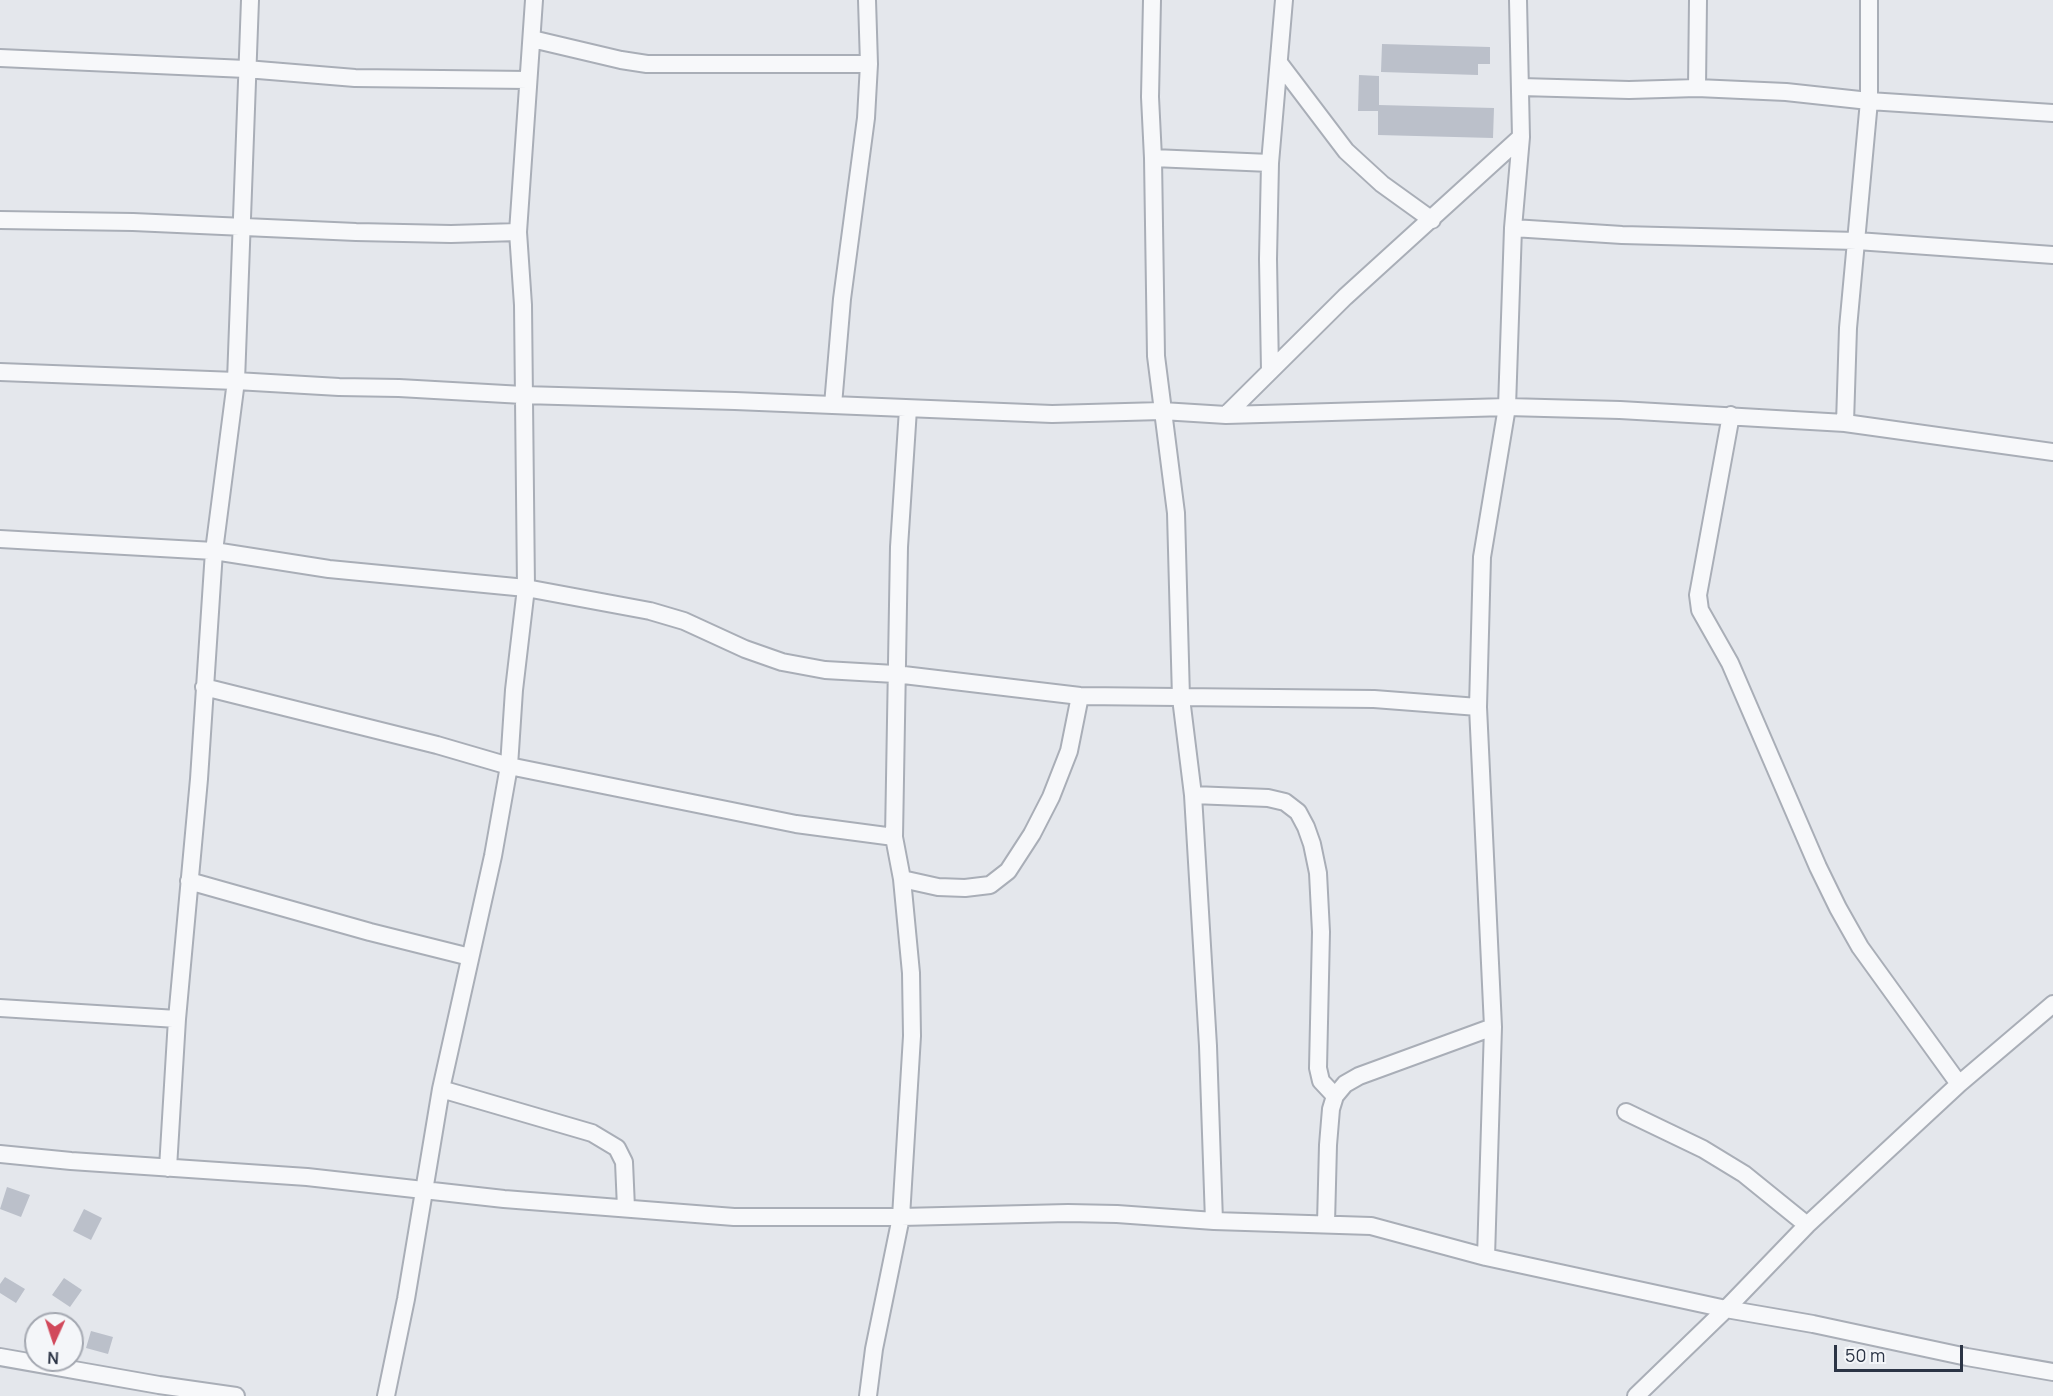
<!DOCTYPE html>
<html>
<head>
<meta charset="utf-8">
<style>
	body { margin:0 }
	#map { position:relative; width:2053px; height:1396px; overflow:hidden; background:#e4e7ec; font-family:Manrope,sans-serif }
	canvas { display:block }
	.north { position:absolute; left:24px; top:1312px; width:60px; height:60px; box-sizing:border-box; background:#f4f6f9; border:2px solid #a4a8b1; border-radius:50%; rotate:183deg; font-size:16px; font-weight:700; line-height:24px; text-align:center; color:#2b3445 }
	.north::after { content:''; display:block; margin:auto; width:21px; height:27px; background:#d1495b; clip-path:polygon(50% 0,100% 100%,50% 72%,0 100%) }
	.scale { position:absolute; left:1834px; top:1345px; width:129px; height:27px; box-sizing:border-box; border:3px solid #2b3445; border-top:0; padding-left:8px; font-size:18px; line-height:21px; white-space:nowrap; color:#2b3445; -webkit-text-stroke:4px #f4f6f9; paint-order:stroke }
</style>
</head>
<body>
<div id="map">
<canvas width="2053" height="1396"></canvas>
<div class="north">N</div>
<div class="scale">50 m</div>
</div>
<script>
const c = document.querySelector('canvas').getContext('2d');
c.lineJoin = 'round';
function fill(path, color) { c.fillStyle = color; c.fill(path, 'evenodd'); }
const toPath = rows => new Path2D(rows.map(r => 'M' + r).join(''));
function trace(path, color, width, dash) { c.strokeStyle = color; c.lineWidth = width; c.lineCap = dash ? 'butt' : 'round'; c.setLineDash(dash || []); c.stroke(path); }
fill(toPath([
	[1382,44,1490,47,1490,64,1478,64,1478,75,1381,72],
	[1359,75,1379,76,1379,105,1494,108,1493,138,1378,135,1378,111,1358,111],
	[7,1187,30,1195,21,1217,0,1209],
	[84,1209,102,1218,91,1240,73,1231],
	[5,1277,25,1289,16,1303,0,1293,0,1284],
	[64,1278,82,1290,70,1307,52,1295],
	[91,1331,113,1337,108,1354,86,1348]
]), '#bbc0ca');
const minor = toPath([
	[1152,0,1150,97,1153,158,1156,356,1176,513,1181,698,1193,795,1208,1046,1214,1221],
	[532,39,621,60,647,64,869,64],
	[0,58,246,69,355,78,528,80],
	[1280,64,1346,151,1382,184,1432,220],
	[1521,87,1629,90,1697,88,1786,92,1869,101,2053,113],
	[1697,88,1698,0],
	[1153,158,1270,163],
	[0,220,133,222,356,232,451,234,518,232],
	[1513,228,1622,235,1857,241,2053,255],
	[1270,371,1268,259,1270,163,1284,0],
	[0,372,236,381,339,387,399,388,523,395,735,401,1052,414,1162,411,1226,415,1507,407,1620,410,1845,423,2053,452],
	[833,405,842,299,866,118,869,64,867,0],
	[1226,415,1345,297,1521,137],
	[1731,415,1698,595,1700,610,1730,663,1818,867,1838,908,1860,947,1959,1084],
	[1845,423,1848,328,1869,101,1869,0],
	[0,539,214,551,329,569,526,588,650,611,684,621,745,649,782,662,825,670,895,674,1080,696,1374,699,1478,707],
	[204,687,437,745,509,766,796,824,894,837],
	[1193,795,1268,798,1285,802,1298,812,1306,827,1312,844,1318,873,1321,932,1318,1068,1321,1081,1335,1096],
	[902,879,938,887,965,888,990,885,1008,871,1032,834,1051,797,1069,751,1080,696],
	[189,881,370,932,470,957],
	[0,1008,177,1019],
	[441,1089,592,1133,617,1148,624,1162,626,1208],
	[1626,1112,1703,1149,1744,1174,1807,1225],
	[0,1154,71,1161,307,1177,504,1199,734,1217,901,1217,1068,1213,1117,1214,1214,1221,1371,1226,1486,1257,1726,1309,1813,1324,1967,1357,2053,1372],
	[168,1168,177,1019,199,779,214,551,236,381,250,0],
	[1326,1223,1328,1145,1331,1109,1335,1096,1345,1084,1359,1076,1493,1027],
	[1486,1257,1493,1027,1478,707,1482,557,1507,407,1513,228,1521,137,1518,0],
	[0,1357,159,1385,236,1396],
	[386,1396,406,1299,441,1089,493,856,509,766,514,690,526,588,523,305,518,232,534,0],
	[868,1396,874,1349,901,1217,912,1036,911,973,902,879,894,837,899,547,908,409],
	[1636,1396,1726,1309,1807,1225,1959,1084,2053,1004]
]);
trace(minor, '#a9aeb7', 20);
trace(minor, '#f7f8fa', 16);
</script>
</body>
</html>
